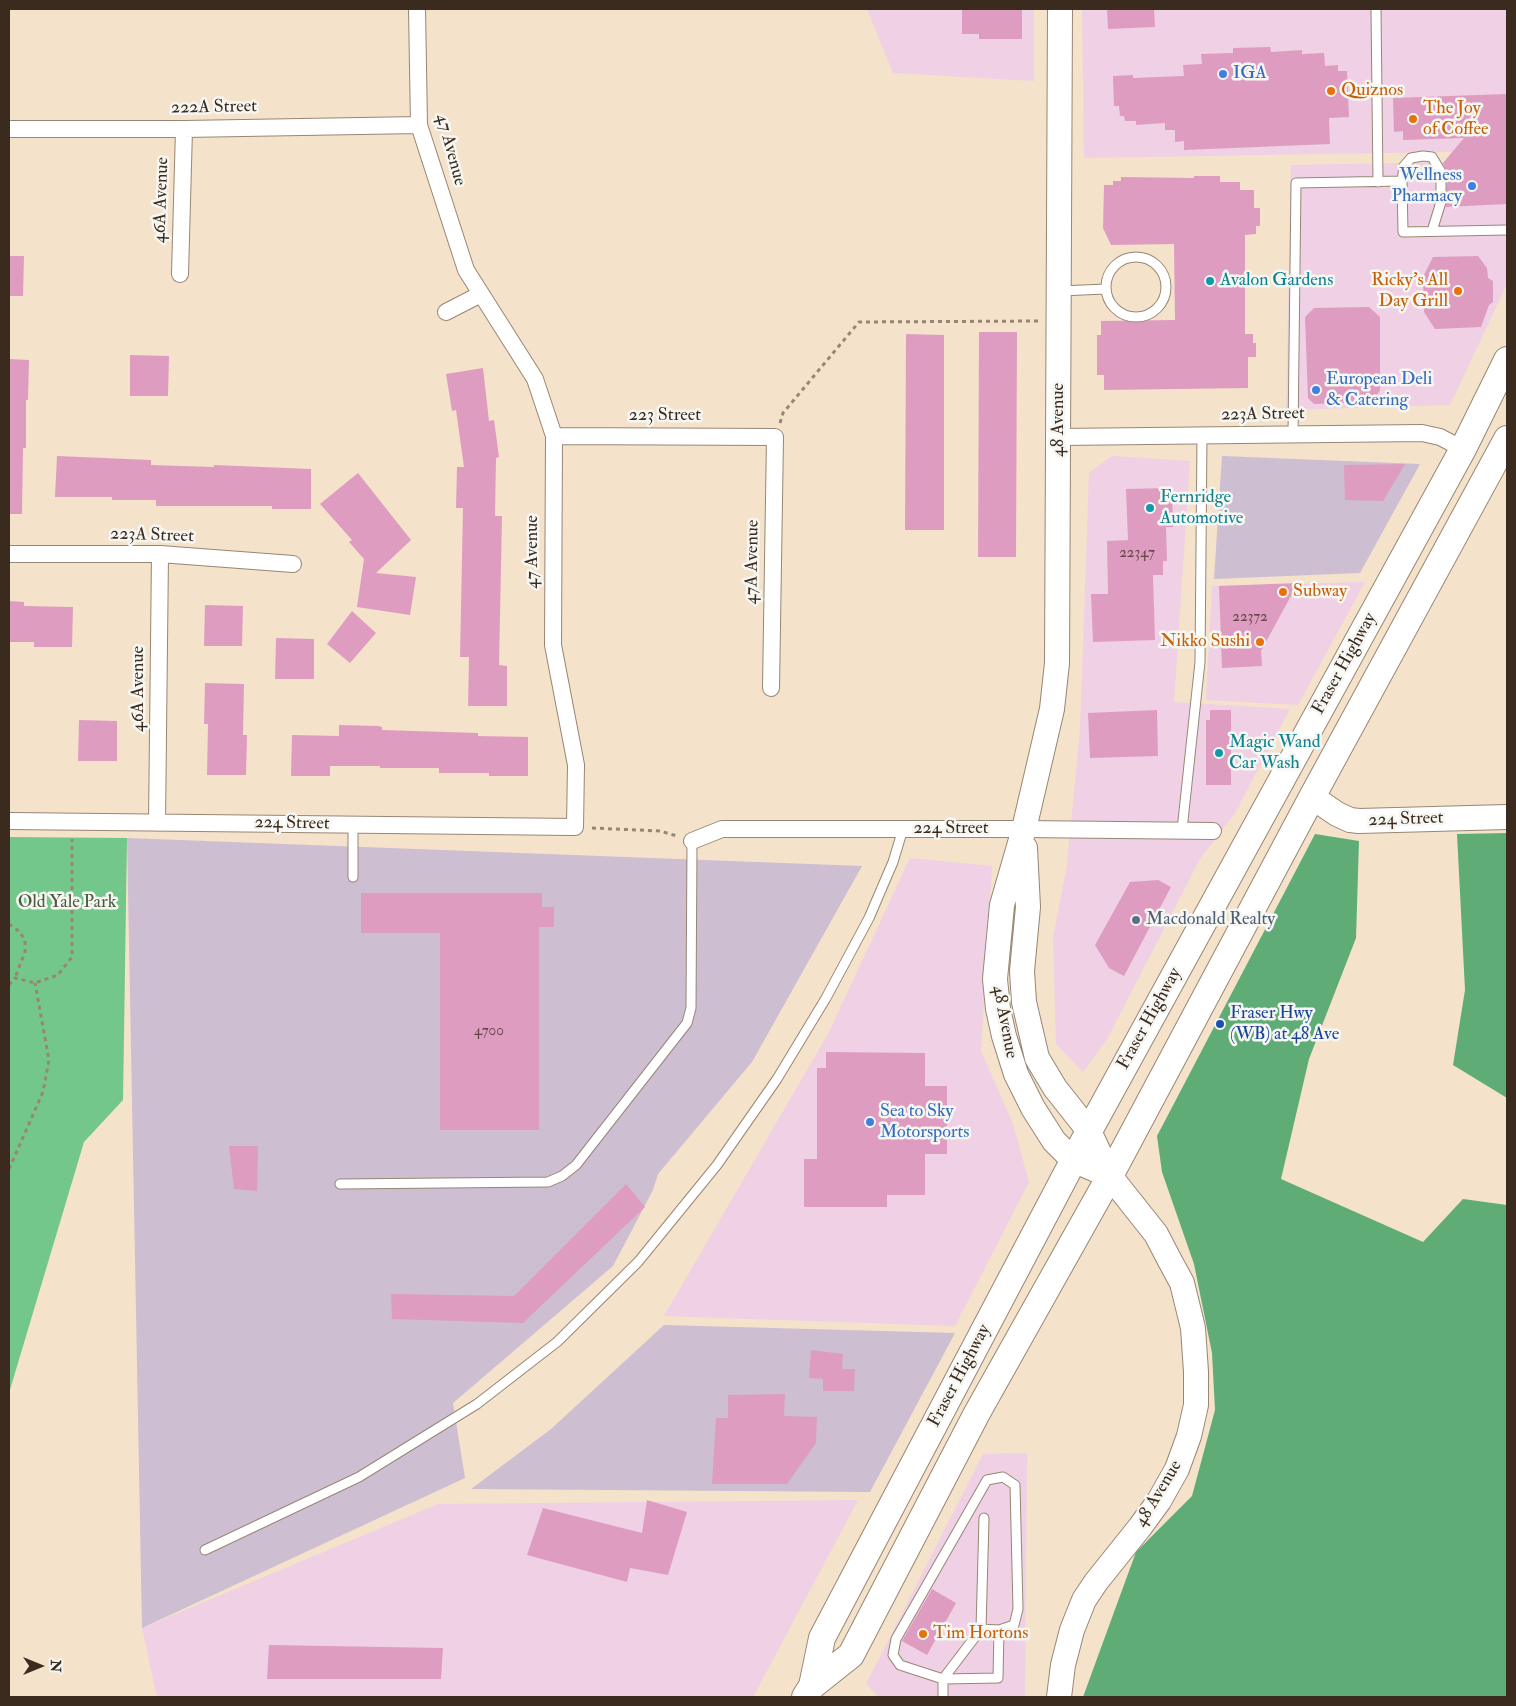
<!DOCTYPE html>
<html>
<head>
<meta charset="utf-8">
<style>
	body { margin:0 }
	#map { position:relative; width:1516px; height:1706px; overflow:hidden; background:#f4e2cb; font-family:"IM FELL Double Pica",serif }
	canvas { display:block }
	.frame { position:absolute; inset:0; border:10px solid #3b2a1e; pointer-events:none }
	.north { position:absolute; left:15px; top:1641px; width:50px; height:50px; -webkit-text-stroke:4px #f6f6f2; paint-order:stroke; rotate:90deg; font-size:14px; font-weight:700; line-height:20px; text-align:center; color:#3b2a1e }
	.north::after { content:''; display:block; margin:auto; width:18px; height:22px; background:#3b2a1e; clip-path:polygon(50% 0,100% 100%,50% 72%,0 100%) }
</style>
</head>
<body>
<div id="map">
<canvas width="1516" height="1706"></canvas>
<div class="frame"></div>
<div class="north">N</div>
</div>
<script>
const c = document.querySelector('canvas').getContext('2d');
c.lineJoin = 'round';
function fill(path, color) { c.fillStyle = color; c.fill(path, 'evenodd'); }
const toPath = rows => new Path2D(rows.map(r => 'M' + r).join(''));
function trace(path, color, width, dash) { c.strokeStyle = color; c.lineWidth = width; c.lineCap = dash ? 'butt' : 'round'; c.setLineDash(dash || []); c.stroke(path); }
function label(font, color, halo, rows, align = 'center') {
  c.font = font + ' "IM FELL Double Pica",serif'; c.lineWidth = 5; c.setLineDash([]); c.textBaseline = 'middle'; c.strokeStyle = halo; c.fillStyle = color; for (const [text, x, y, turn = 0] of rows) {
    c.save(); c.translate(x, y); c.rotate((+turn || 0) * Math.PI / 180); c.textAlign = isNaN(turn) ? turn : align; if (halo) c.strokeText(text, 0, 0); c.fillText(text, 0, 0); c.restore();
  }
}
fill(toPath([
	[867,9,1034,9,1034,81,893,73],
	[1082,9,1507,9,1507,151,1084,158],
	[1507,161,1507,284,1450,405,1286,410,1291,165],
	[1112,456,1190,461,1174,702,1290,709,1235,813,1200,859,1107,1039,1083,1072,1056,1044,1053,938,1067,865,1080,729,1089,473],
	[1365,582,1298,705,1206,700,1212,586],
	[910,858,992,866,981,1051,1013,1124,1029,1182,955,1326,664,1316,828,1034],
	[1027,1453,1025,1697,879,1697,866,1684,983,1454],
	[858,1500,753,1697,157,1697,142,1628,438,1504]
]), '#efd0e5');
fill(toPath([
	[1222,456,1420,464,1360,573,1214,579],
	[127,838,862,866,752,1062,658,1174,653,1190,613,1266,453,1403,465,1478,142,1628],
	[664,1325,955,1333,870,1492,471,1489,551,1429]
]), '#cdbed2');
fill(toPath([
	[9,837,127,838,123,1100,84,1142,9,1393]
]), '#74c78a');
fill(toPath([
	[1507,833,1507,1098,1453,1065,1465,990,1457,834],
	[1315,834,1359,841,1356,938,1309,1059,1281,1179,1423,1242,1463,1199,1507,1205,1507,1697,1083,1697,1136,1552,1192,1496,1215,1410,1212,1353,1194,1264,1162,1172,1157,1136]
]), '#5fac76');
fill(toPath([
	[962,9,1022,9,1022,39,979,39,979,34,962,34],
	[1107,9,1154,9,1155,27,1108,29],
	[1270,47,1271,52,1302,50,1302,54,1324,53,1325,66,1338,65,1338,71,1347,71,1349,117,1329,118,1330,144,1184,150,1184,141,1175,142,1175,130,1165,130,1165,123,1136,125,1136,121,1125,121,1124,116,1120,116,1119,106,1114,106,1113,76,1133,75,1133,78,1184,76,1183,65,1202,64,1201,54,1233,53,1233,48],
	[1507,94,1507,204,1446,207,1447,172,1443,163,1464,138,1403,140,1403,131,1394,132,1393,98],
	[1194,176,1220,176,1220,182,1240,182,1240,190,1254,190,1254,208,1260,208,1260,226,1256,226,1256,234,1245,235,1245,334,1253,334,1253,343,1256,343,1256,357,1248,357,1248,388,1104,390,1104,375,1097,375,1097,335,1101,335,1101,321,1175,320,1174,244,1111,245,1103,228,1104,185,1113,185,1113,181,1121,181,1121,177,1194,178],
	[9,256,24,256,23,296,9,296],
	[1478,256,1487,268,1488,278,1493,281,1493,302,1489,305,1481,327,1435,329,1424,312,1423,277,1433,257],
	[1369,307,1380,317,1380,390,1373,402,1314,404,1308,398,1305,317,1314,308],
	[979,332,1017,332,1016,557,978,557],
	[906,334,944,335,944,530,905,530],
	[130,355,169,356,168,396,130,396],
	[9,359,29,360,28,400,26,400,26,448,23,448,22,514,9,514],
	[483,368,489,421,494,420,499,457,496,458,495,516,502,516,499,665,507,666,507,706,468,706,469,657,460,657,463,508,456,508,457,467,464,467,456,410,452,411,446,374],
	[57,456,151,460,151,465,214,467,214,465,311,469,311,509,272,509,272,506,156,506,156,500,112,500,112,497,55,497],
	[1405,464,1383,501,1345,500,1344,465],
	[358,473,411,540,376,573,416,577,410,615,357,607,364,559,349,542,352,540,320,504],
	[1172,488,1173,527,1166,527,1167,561,1163,561,1163,575,1153,575,1155,640,1093,642,1091,594,1108,594,1107,541,1128,540,1126,489],
	[1298,583,1261,651,1262,666,1222,668,1219,586],
	[9,601,24,602,24,606,73,607,72,647,34,647,34,642,9,642],
	[205,605,243,606,242,646,204,646],
	[352,611,376,633,350,663,327,644],
	[276,638,314,639,314,679,275,679],
	[205,683,244,684,243,735,247,735,246,775,207,775,208,724,204,724],
	[1157,710,1158,756,1090,758,1088,713],
	[1210,710,1231,710,1231,785,1206,785,1206,720,1210,720],
	[79,720,117,721,117,761,78,761],
	[339,725,378,726,382,727,382,730,478,733,478,736,528,737,528,776,489,776,489,773,439,773,439,768,380,768,380,766,330,766,330,776,291,776,292,735,339,736],
	[1158,880,1171,887,1124,976,1109,968,1095,945,1130,882],
	[361,893,542,893,542,907,554,907,554,927,539,927,539,1130,440,1130,440,933,361,933],
	[826,1052,925,1053,925,1086,947,1086,947,1154,925,1154,925,1195,887,1195,887,1207,804,1207,804,1159,817,1159,817,1068,826,1068],
	[229,1146,258,1146,257,1191,234,1189],
	[626,1184,645,1207,523,1323,392,1319,391,1294,514,1296],
	[811,1350,843,1354,842,1369,855,1369,854,1391,823,1391,823,1379,809,1378],
	[785,1394,784,1416,817,1417,816,1443,787,1484,712,1484,716,1418,728,1418,728,1395],
	[647,1500,687,1512,668,1575,630,1568,627,1582,527,1555,543,1508,642,1533],
	[932,1589,956,1603,927,1655,902,1641],
	[269,1645,443,1648,441,1679,267,1679]
]), '#df9cc1');
const lane = toPath([
	[1376,9,1378,182],
	[1402,181,1404,166,1411,158,1423,156,1432,157,1441,172,1441,202,1432,231],
	'1106 287a30 30 0 1 1 60 0a30 30 0 1 1-60 0Z',
	[1060,291,1106,289],
	[1293,435,1296,183,1402,181,1403,232,1507,230],
	[1182,830,1200,662,1202,435],
	[353,877,353,825],
	[340,1184,548,1182,562,1176,576,1165,687,1023,691,1008,692,841],
	[205,1550,359,1477,477,1404,557,1342,638,1262,717,1165,777,1079,826,998,869,918,893,862,903,829],
	[981,1629,984,1518],
	[943,1697,943,1679,981,1629,999,1630,1014,1625,1018,1609,1015,1485,1003,1477,987,1480,896,1639,893,1655,900,1665,943,1679,998,1678,999,1630]
]);
const street = toPath([
	[9,129,184,129,419,125],
	[180,274,184,129],
	[446,312,481,294],
	[554,436,775,437,771,688],
	[1059,437,1422,433,1440,437,1463,449],
	[9,554,160,554,293,564],
	[9,821,575,827,576,765,553,645,554,436,535,379,466,270,419,125,417,9],
	[157,823,160,554],
	[692,841,722,829,1024,829,1213,831]
]);
const secondary = toPath([
	[1060,9,1057,663,1052,709,1024,829,1002,905,995,979,998,1009,1004,1036,1016,1074,1033,1108,1054,1141,1073,1160,1110,1176],
	[1312,797,1337,814,1350,820,1359,821,1507,817],
	[1025,848,1028,907,1022,971,1024,1002,1037,1058,1055,1088,1089,1131,1110,1176,1156,1234,1169,1259,1182,1283,1193,1328,1196,1372,1196,1405,1189,1436,1177,1469,1159,1501,1140,1527,1096,1582,1084,1600,1072,1630,1063,1665,1059,1697]
]);
const primary = toPath([
	[812,1686,851,1655,977,1413,1110,1176,1312,797,1507,439],
	[805,1697,812,1686,822,1638,1089,1131,1463,449,1507,360]
]);
trace(lane, '#988674', 11);
trace(street, '#988674', 18);
trace(secondary, '#988674', 26);
trace(primary, '#988674', 28);
trace(toPath([
	[780,423,783,413,859,322,1039,321],
	[592,828,660,831,677,836],
	[9,924,20,932,25,941,25,952,15,978],
	[9,985,15,978,35,983,58,975,72,957,72,839],
	[9,1169,43,1092,49,1060,35,983]
]), '#988674', 3, [4, 4]);
trace(lane, '#fff', 9);
trace(street, '#fff', 16);
trace(secondary, '#fff', 24);
trace(primary, '#fff', 26);
for (const [x, y, r, color] of [
	[1223,74,5,"#3f7fe0"],
	[1331,91,5,"#e8710a"],
	[1413,119,5,"#e8710a"],
	[1472,186,5,"#3f7fe0"],
	[1210,281,5,"#0f9aa8"],
	[1458,291,5,"#e8710a"],
	[1316,390,5,"#3f7fe0"],
	[1150,508,5,"#0f9aa8"],
	[1283,592,5,"#e8710a"],
	[1260,642,5,"#e8710a"],
	[1219,753,5,"#0f9aa8"],
	[1136,920,5,"#5c6f8a"],
	[1220,1024,5,"#1a4fb4"],
	[870,1122,5,"#3f7fe0"],
	[923,1634,5,"#e8710a"]
]) { const dot = new Path2D(); dot.arc(x, y, r, 0, 2 * Math.PI); c.fillStyle = color; c.fill(dot); trace(dot, '#f6f6f2', 2); }
label('15px', '#644647', null, [
	["22347",1137,554],
	["22372",1250,618],
	["4700",489,1032]
]);
label('18px', '#366cbe', '#f6f6f2', [
	["IGA",1233,74],
	["Wellness",1462,176,"right"],
	["Pharmacy",1462,197,"right"],
	["European Deli",1326,380],
	["& Catering",1326,401],
	["Sea to Sky",880,1112],
	["Motorsports",880,1133]
], 'left');
label('18px', '#c56008', '#f6f6f2', [
	["Quiznos",1341,91],
	["The Joy",1423,109],
	["of Coffee",1423,130],
	["Ricky's All",1448,281,"right"],
	["Day Grill",1448,302,"right"],
	["Subway",1293,592],
	["Nikko Sushi",1250,642,"right"],
	["Tim Hortons",933,1634]
], 'left');
label('18px', '#3b2a1e', '#f6f6f2', [
	["222A Street",214,108,-1],
	["47 Avenue",450,150,75],
	["46A Avenue",162,200,-88],
	["223A Street",1263,415,-1],
	["223 Street",665,416],
	["48 Avenue",1059,420,-90],
	["223A Street",152,536,2],
	["47 Avenue",533,552,-90],
	["47A Avenue",753,562,-89],
	["Fraser Highway",1345,664,-61],
	["46A Avenue",139,689,-90],
	["224 Street",1406,820,-2],
	["224 Street",292,824,1],
	["224 Street",951,829],
	["Fraser Highway",1150,1019,-61],
	["48 Avenue",1004,1022,79],
	["Fraser Highway",960,1376,-62],
	["48 Avenue",1159,1494,-59]
]);
label('18px', '#0d838f', '#f6f6f2', [
	["Avalon Gardens",1220,281],
	["Fernridge",1160,498],
	["Automotive",1160,519],
	["Magic Wand",1229,743],
	["Car Wash",1229,764]
], 'left');
label('18px', '#4c593e', '#f6f6f2', [
	["Old Yale Park",67,903]
]);
label('18px', '#4e5e75', '#f6f6f2', [
	["Macdonald Realty",1146,920]
], 'left');
label('18px', '#164399', '#f6f6f2', [
	["Fraser Hwy",1230,1014],
	["(WB) at 48 Ave",1230,1035]
], 'left');
</script>
</body>
</html>
